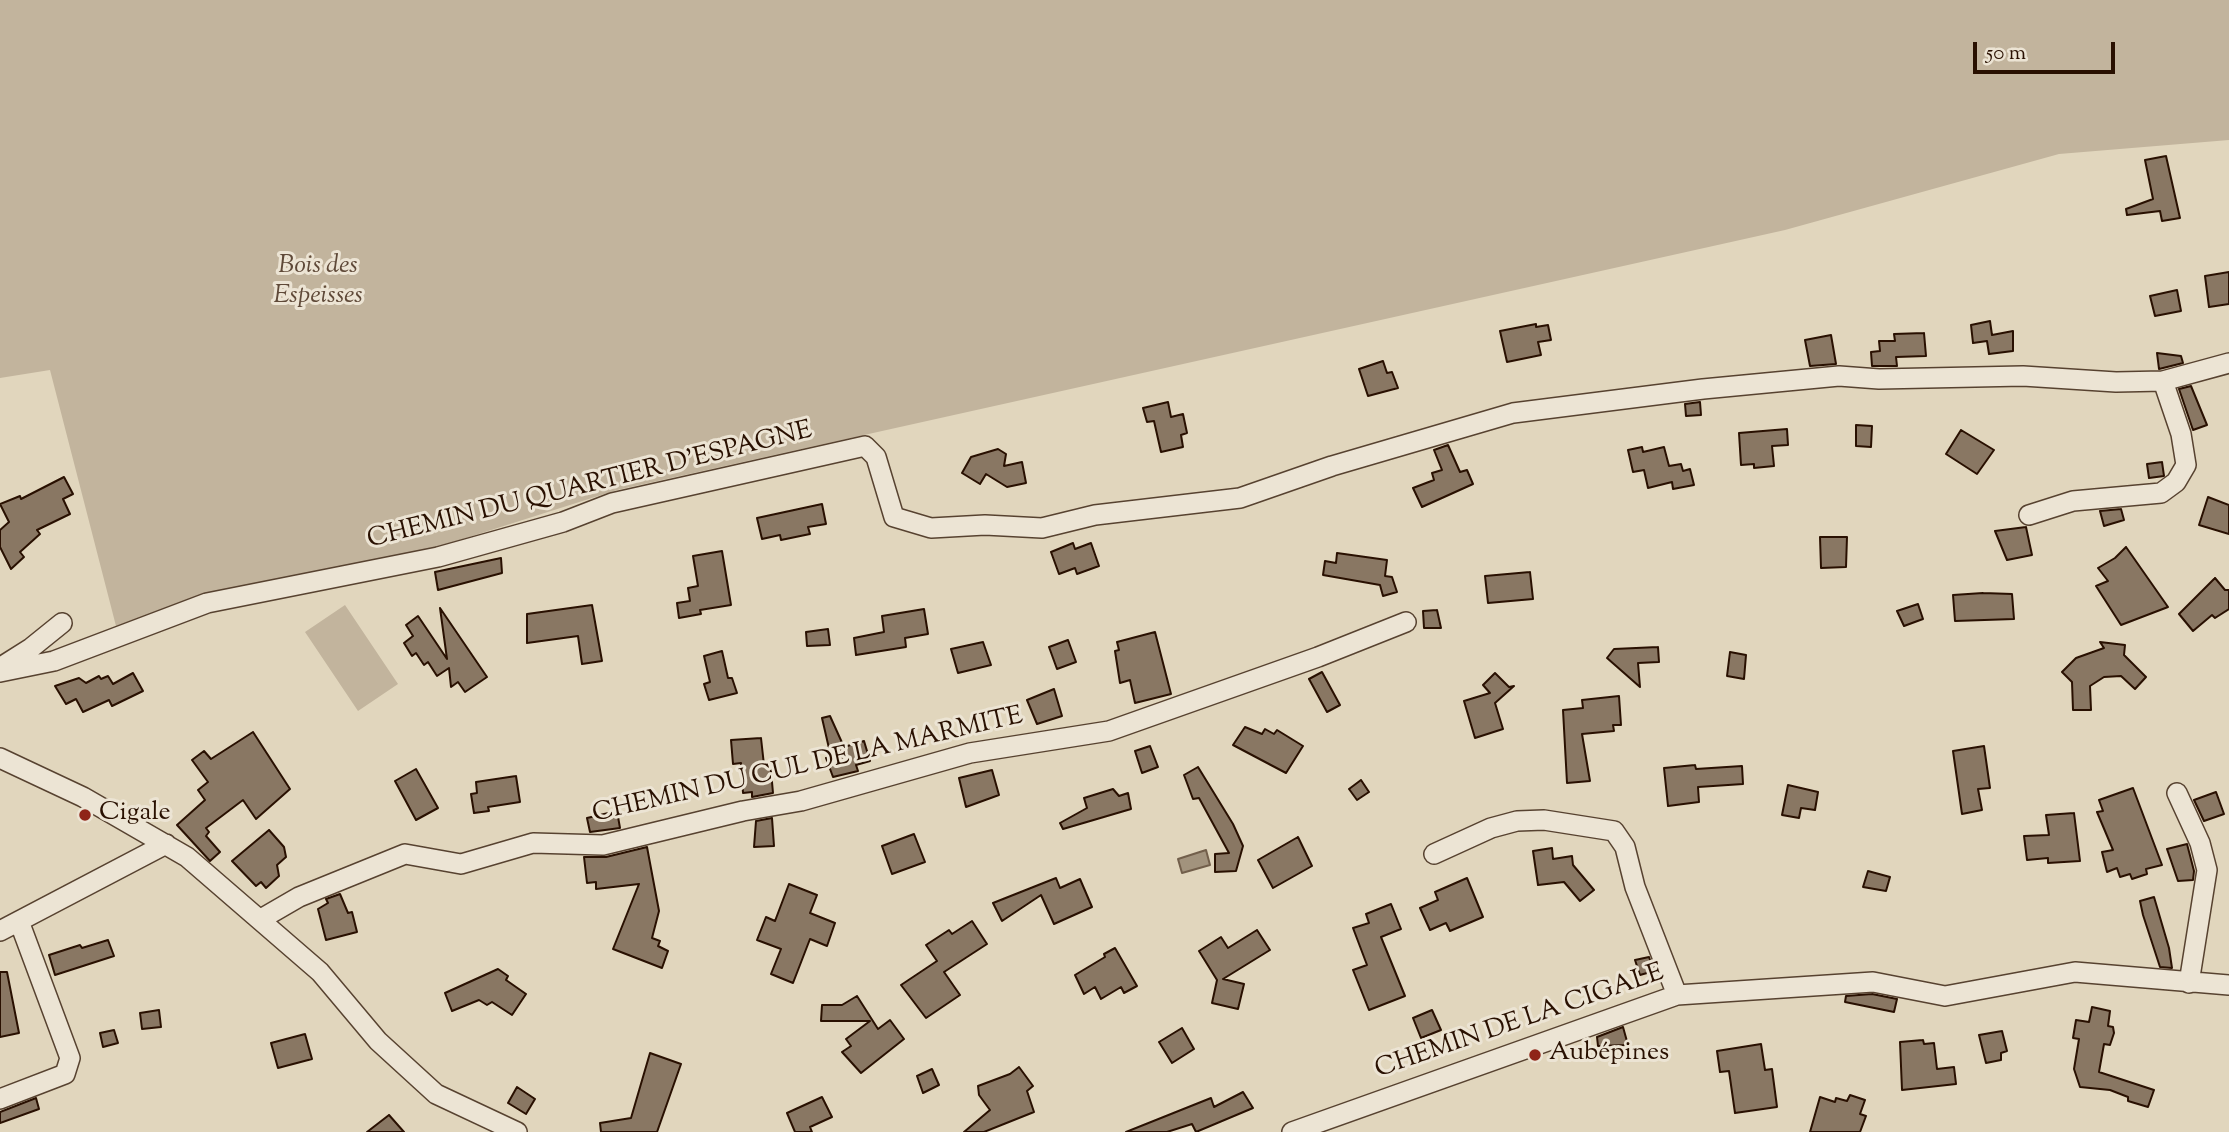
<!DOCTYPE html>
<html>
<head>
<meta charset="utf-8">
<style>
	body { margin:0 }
	#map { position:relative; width:2229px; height:1132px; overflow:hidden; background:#e1d6bd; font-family:"Sorts Mill Goudy",serif }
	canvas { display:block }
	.scale { position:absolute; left:1973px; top:42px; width:142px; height:32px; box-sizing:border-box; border:4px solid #291001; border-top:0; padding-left:9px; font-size:21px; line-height:24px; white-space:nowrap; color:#291001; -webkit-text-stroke:5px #ece4d4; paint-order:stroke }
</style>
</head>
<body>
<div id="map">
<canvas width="2229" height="1132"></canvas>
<div class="scale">50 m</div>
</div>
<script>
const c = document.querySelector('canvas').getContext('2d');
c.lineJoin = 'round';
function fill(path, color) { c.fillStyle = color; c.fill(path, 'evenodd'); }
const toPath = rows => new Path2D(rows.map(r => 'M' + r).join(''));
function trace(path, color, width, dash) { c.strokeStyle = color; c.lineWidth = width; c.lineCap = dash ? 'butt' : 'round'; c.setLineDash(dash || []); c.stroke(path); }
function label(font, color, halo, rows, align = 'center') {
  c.font = font + ' "Sorts Mill Goudy",serif'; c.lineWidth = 6; c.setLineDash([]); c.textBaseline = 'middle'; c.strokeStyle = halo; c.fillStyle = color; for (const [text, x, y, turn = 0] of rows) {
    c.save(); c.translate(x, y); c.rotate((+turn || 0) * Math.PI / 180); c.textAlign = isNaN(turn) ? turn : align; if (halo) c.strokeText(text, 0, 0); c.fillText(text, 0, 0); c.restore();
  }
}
fill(toPath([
	[0,0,2229,0,2229,140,2059,154,1785,230,617,490,444,545,208,594,116,626,50,370,0,378],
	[345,605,398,684,358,711,305,632]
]), '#c2b49d');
const water = toPath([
	[1206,850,1210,865,1182,873,1178,859,1206,850]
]);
fill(water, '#a2937d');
trace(water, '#725f4b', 2);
const building = toPath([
	[2166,156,2180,218,2162,221,2160,211,2127,215,2126,209,2153,199,2145,160,2166,156],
	[2229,272,2229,304,2209,307,2205,276,2229,272],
	[2177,290,2181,311,2155,316,2150,296,2177,290],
	[1990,321,1992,335,2013,331,2013,351,1989,354,1987,341,1973,343,1971,325,1990,321],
	[1536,324,1536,327,1548,325,1551,340,1538,342,1541,355,1507,362,1500,331,1536,324],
	[1924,333,1926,356,1896,357,1897,366,1872,366,1871,352,1880,351,1879,341,1895,341,1894,334,1924,333],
	[1831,335,1836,364,1810,366,1805,340,1831,335],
	[2157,353,2181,356,2183,363,2159,369,2157,353],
	[1383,361,1387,373,1392,372,1398,388,1368,396,1359,369,1383,361],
	[2191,386,2207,425,2193,430,2179,389,2191,386],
	[1168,402,1171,417,1183,414,1187,433,1181,435,1183,447,1161,452,1154,421,1147,422,1143,408,1168,402],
	[1700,402,1701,415,1686,416,1685,404,1700,402],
	[1856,425,1872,426,1871,447,1856,446,1856,425],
	[1787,429,1788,445,1772,446,1774,466,1754,468,1754,464,1741,465,1739,433,1787,429],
	[1961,430,1994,450,1977,474,1946,454,1961,430],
	[1448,445,1460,472,1467,470,1473,484,1422,507,1413,488,1434,480,1432,473,1442,470,1434,450,1448,445],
	[1642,447,1643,452,1664,447,1669,466,1681,464,1683,471,1690,469,1694,485,1673,489,1672,482,1648,488,1644,470,1633,472,1628,450,1642,447],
	[998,449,1006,454,1004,466,1022,462,1026,483,1007,487,986,474,980,484,962,473,971,457,998,449],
	[2162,462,2164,476,2149,478,2147,464,2162,462],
	[64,477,73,494,63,499,70,514,37,530,40,534,20,552,24,557,11,569,0,547,0,530,9,522,0,504,20,496,21,499,64,477],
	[2208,497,2229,505,2229,534,2199,525,2208,497],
	[822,504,826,524,808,527,810,534,781,540,780,535,762,539,757,518,822,504],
	[2121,509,2124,520,2104,526,2100,511,2121,509],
	[2026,527,2032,555,2007,560,1995,531,2026,527],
	[1820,537,1847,537,1846,567,1821,568,1820,537],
	[1073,543,1075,549,1091,543,1099,566,1077,574,1075,568,1059,574,1051,552,1073,543],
	[2126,547,2168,607,2121,625,2096,586,2108,581,2098,568,2115,558,2126,547],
	[722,551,731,605,700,610,701,614,679,618,677,603,690,601,688,588,698,586,693,556,722,551],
	[1337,553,1387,560,1385,576,1392,577,1397,592,1383,596,1380,585,1323,575,1325,561,1336,563,1337,553],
	[501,558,502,573,438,590,435,572,501,558],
	[1530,572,1533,599,1488,603,1485,576,1530,572],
	[2215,578,2225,590,2229,590,2229,609,2215,618,2212,615,2193,631,2179,614,2215,578],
	[1983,593,2012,594,2014,619,1955,621,1953,595,1983,593],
	[1918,604,1923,619,1904,626,1897,611,1918,604],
	[592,605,602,661,582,664,578,636,527,643,527,614,592,605],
	[440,608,487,677,465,692,458,682,451,687,449,668,437,676,428,662,424,665,416,653,412,656,404,643,413,636,406,625,418,616,447,659,440,608],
	[924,609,928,634,905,638,906,647,856,655,854,638,884,632,882,616,924,609],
	[1437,610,1441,628,1424,628,1423,611,1437,610],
	[828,629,830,645,807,646,806,632,828,629],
	[1155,632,1171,694,1135,703,1130,680,1120,683,1115,651,1119,650,1117,642,1155,632],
	[1068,640,1076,662,1057,669,1049,647,1068,640],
	[983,642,991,665,958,673,951,649,983,642],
	[2100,642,2125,645,2124,655,2146,677,2135,689,2121,676,2104,677,2090,686,2091,710,2073,710,2072,682,2062,672,2076,658,2104,648,2100,642],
	[1658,647,1659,662,1638,663,1640,687,1607,658,1614,649,1658,647],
	[722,651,728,678,732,678,737,693,709,700,704,684,710,682,704,656,722,651],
	[1730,652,1746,655,1744,679,1727,676,1730,652],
	[1322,672,1340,705,1327,712,1309,679,1322,672],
	[133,673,143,691,112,706,109,700,83,712,76,699,66,704,55,686,79,678,86,683,99,676,101,679,108,676,113,684,133,673],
	[1495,673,1509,687,1514,686,1495,703,1503,729,1475,738,1464,701,1490,693,1483,685,1495,673],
	[1054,689,1062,716,1037,724,1027,700,1054,689],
	[1619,696,1621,725,1613,725,1614,731,1582,734,1590,781,1567,783,1563,710,1583,708,1582,700,1619,696],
	[830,716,844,747,864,741,870,761,856,765,858,771,833,777,826,758,831,757,822,718,830,716],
	[1245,727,1262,734,1265,729,1274,734,1277,730,1303,746,1286,773,1233,745,1245,727],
	[253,732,290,789,256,819,243,800,206,828,209,832,206,836,220,852,210,861,177,825,205,800,198,790,208,782,192,760,204,751,211,759,253,732],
	[761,738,764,765,769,764,771,771,773,793,752,797,752,792,743,793,741,763,733,764,731,740,761,738],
	[1150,746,1158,767,1142,773,1135,751,1150,746],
	[1984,746,1990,788,1978,789,1982,810,1962,814,1953,751,1984,746],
	[1695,765,1696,769,1742,766,1743,784,1698,787,1699,802,1668,806,1664,768,1695,765],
	[1198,767,1233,824,1243,846,1236,871,1215,872,1215,854,1229,853,1199,798,1193,799,1184,775,1198,767],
	[416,769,438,808,416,820,395,781,416,769],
	[992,770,999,795,966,807,959,778,992,770],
	[516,776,520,802,488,807,489,811,474,813,471,794,477,793,476,782,516,776],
	[1361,780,1369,792,1357,800,1349,789,1361,780],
	[1788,785,1818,792,1815,810,1801,808,1799,818,1782,815,1788,785],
	[2133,788,2162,865,2146,869,2147,874,2132,879,2130,874,2120,877,2117,868,2107,872,2102,852,2113,850,2097,812,2103,811,2099,800,2133,788],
	[1113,789,1119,796,1128,793,1131,809,1063,829,1060,823,1087,808,1084,798,1113,789],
	[2216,792,2224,814,2204,821,2194,800,2216,792],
	[617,811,620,828,590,832,587,818,617,811],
	[2074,813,2080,861,2048,863,2048,858,2027,860,2024,836,2049,835,2046,815,2074,813],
	[772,818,774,846,754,847,756,821,772,818],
	[269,830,284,847,286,857,277,865,279,876,266,888,261,882,256,886,232,861,269,830],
	[914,834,925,862,892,874,882,846,914,834],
	[1298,837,1312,866,1273,888,1258,860,1298,837],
	[2187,844,2194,871,2193,880,2178,881,2167,849,2187,844],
	[647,847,659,911,652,938,660,941,658,946,668,951,662,968,613,949,639,884,596,889,596,882,587,883,584,857,606,857,647,847],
	[1552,848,1553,859,1572,856,1573,865,1594,890,1580,901,1564,882,1538,885,1533,851,1552,848],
	[1868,871,1890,877,1886,891,1863,887,1868,871],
	[1056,878,1060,888,1080,879,1092,907,1054,924,1041,895,1002,921,993,903,1056,878],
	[1467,878,1483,917,1450,931,1446,923,1430,930,1420,908,1438,900,1435,892,1467,878],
	[789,884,817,895,810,913,835,923,827,946,810,939,793,983,771,974,781,949,757,940,766,917,775,921,789,884],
	[340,894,348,913,352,912,357,932,326,940,318,909,328,903,326,899,340,894],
	[2154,897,2169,948,2172,968,2160,967,2143,915,2140,901,2154,897],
	[1391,904,1401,929,1381,937,1405,996,1369,1010,1353,970,1367,965,1353,928,1369,923,1366,914,1391,904],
	[972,921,987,944,944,972,960,995,926,1018,901,985,937,961,926,945,949,930,952,934,972,921],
	[1257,930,1270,950,1223,979,1244,984,1238,1009,1212,1003,1217,980,1199,951,1221,937,1228,948,1257,930],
	[108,940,114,956,55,975,49,955,80,945,82,948,108,940],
	[1115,948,1137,986,1124,993,1121,987,1101,999,1095,987,1084,994,1075,975,1105,957,1104,954,1115,948],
	[1649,957,1654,971,1640,975,1635,960,1649,957],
	[498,969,508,976,506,980,526,994,512,1015,492,1002,487,1005,479,1000,452,1011,445,993,498,969],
	[0,972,7,972,19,1033,0,1037,0,972],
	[1872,994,1897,999,1894,1012,1845,1002,1846,996,1872,994],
	[857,996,878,1029,890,1020,904,1039,861,1073,842,1052,851,1046,846,1039,870,1021,821,1021,822,1005,842,1005,857,996],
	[2092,1007,2110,1011,2108,1026,2113,1027,2114,1033,2110,1045,2104,1044,2099,1072,2154,1090,2148,1107,2128,1101,2128,1097,2110,1090,2080,1087,2074,1069,2079,1039,2073,1038,2076,1020,2089,1022,2092,1007],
	[159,1010,161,1027,142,1029,140,1013,159,1010],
	[1432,1010,1441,1030,1421,1038,1413,1018,1432,1010],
	[1623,1027,1628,1045,1598,1046,1597,1037,1623,1027],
	[1182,1028,1194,1049,1172,1063,1159,1042,1182,1028],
	[114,1030,118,1043,103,1047,100,1033,114,1030],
	[2002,1031,2007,1051,2001,1053,2001,1060,1986,1063,1979,1035,2002,1031],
	[305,1034,312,1059,278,1068,271,1043,305,1034],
	[1923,1040,1924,1044,1934,1043,1937,1069,1954,1067,1956,1084,1902,1090,1900,1042,1923,1040],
	[1761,1044,1765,1070,1772,1069,1777,1107,1735,1113,1729,1071,1720,1072,1717,1051,1761,1044],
	[650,1053,681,1064,657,1132,601,1132,600,1123,631,1118,650,1053],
	[1019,1067,1033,1086,1027,1091,1034,1112,984,1132,964,1132,990,1110,979,1095,978,1086,1010,1074,1019,1067],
	[932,1069,939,1085,923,1093,917,1076,932,1069],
	[517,1087,535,1099,526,1114,508,1103,517,1087],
	[1243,1092,1253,1108,1196,1132,1192,1124,1167,1132,1126,1132,1211,1098,1214,1107,1243,1092],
	[1850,1095,1865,1100,1860,1114,1866,1116,1860,1132,1810,1132,1820,1097,1835,1102,1836,1098,1847,1101,1850,1095],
	[822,1097,832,1117,810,1127,812,1132,795,1132,787,1113,822,1097],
	[36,1098,39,1109,0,1123,0,1112,36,1098],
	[389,1115,404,1132,367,1132,389,1115]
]);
fill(building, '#897763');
trace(building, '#291001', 2);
const minor = toPath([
	[2029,515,2073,501,2161,493,2176,482,2186,465,2181,434,2163,381],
	[1,667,31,648,62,623],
	[0,672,54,661,207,603,438,557,563,522,612,503,865,446,876,457,894,517,931,528,985,525,1042,528,1095,515,1240,498,1332,466,1513,413,1703,389,1839,376,1879,379,2023,376,2116,382,2163,381,2229,363],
	[0,758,83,797,187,857,320,972,378,1041,436,1094,517,1132],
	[2177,793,2200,843,2207,870,2189,983],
	[1434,854,1491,828,1517,821,1544,820,1614,831,1625,847,1635,887,1677,995],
	[261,919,299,897,405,854,461,864,533,843,603,845,743,811,801,801,970,753,1109,731,1318,657,1406,622],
	[0,931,166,844],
	[0,1099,65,1074,70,1058,19,921],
	[1292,1132,1677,995,1873,982,1945,996,2075,972,2229,985]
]);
trace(minor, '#574230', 22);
trace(minor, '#ece4d4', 19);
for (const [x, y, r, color] of [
	[85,815,7,"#8f2418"],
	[1535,1055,7,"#8f2418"]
]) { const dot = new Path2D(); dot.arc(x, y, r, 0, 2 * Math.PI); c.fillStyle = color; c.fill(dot); trace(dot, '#ece4d4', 2.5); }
label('italic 26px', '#5f4938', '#ece4d4', [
	["Bois des",318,268],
	["Espeisses",318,298]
]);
label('26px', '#291001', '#ece4d4', [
	["CHEMIN DU QUARTIER D'ESPAGNE",590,487,-14],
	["CHEMIN DU CUL DE LA MARMITE",808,767,-13],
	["CHEMIN DE LA CIGALE",1520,1023,-19]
]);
label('26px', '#291001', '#ece4d4', [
	["Cigale",99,815],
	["Aubépines",1549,1055]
], 'left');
</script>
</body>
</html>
